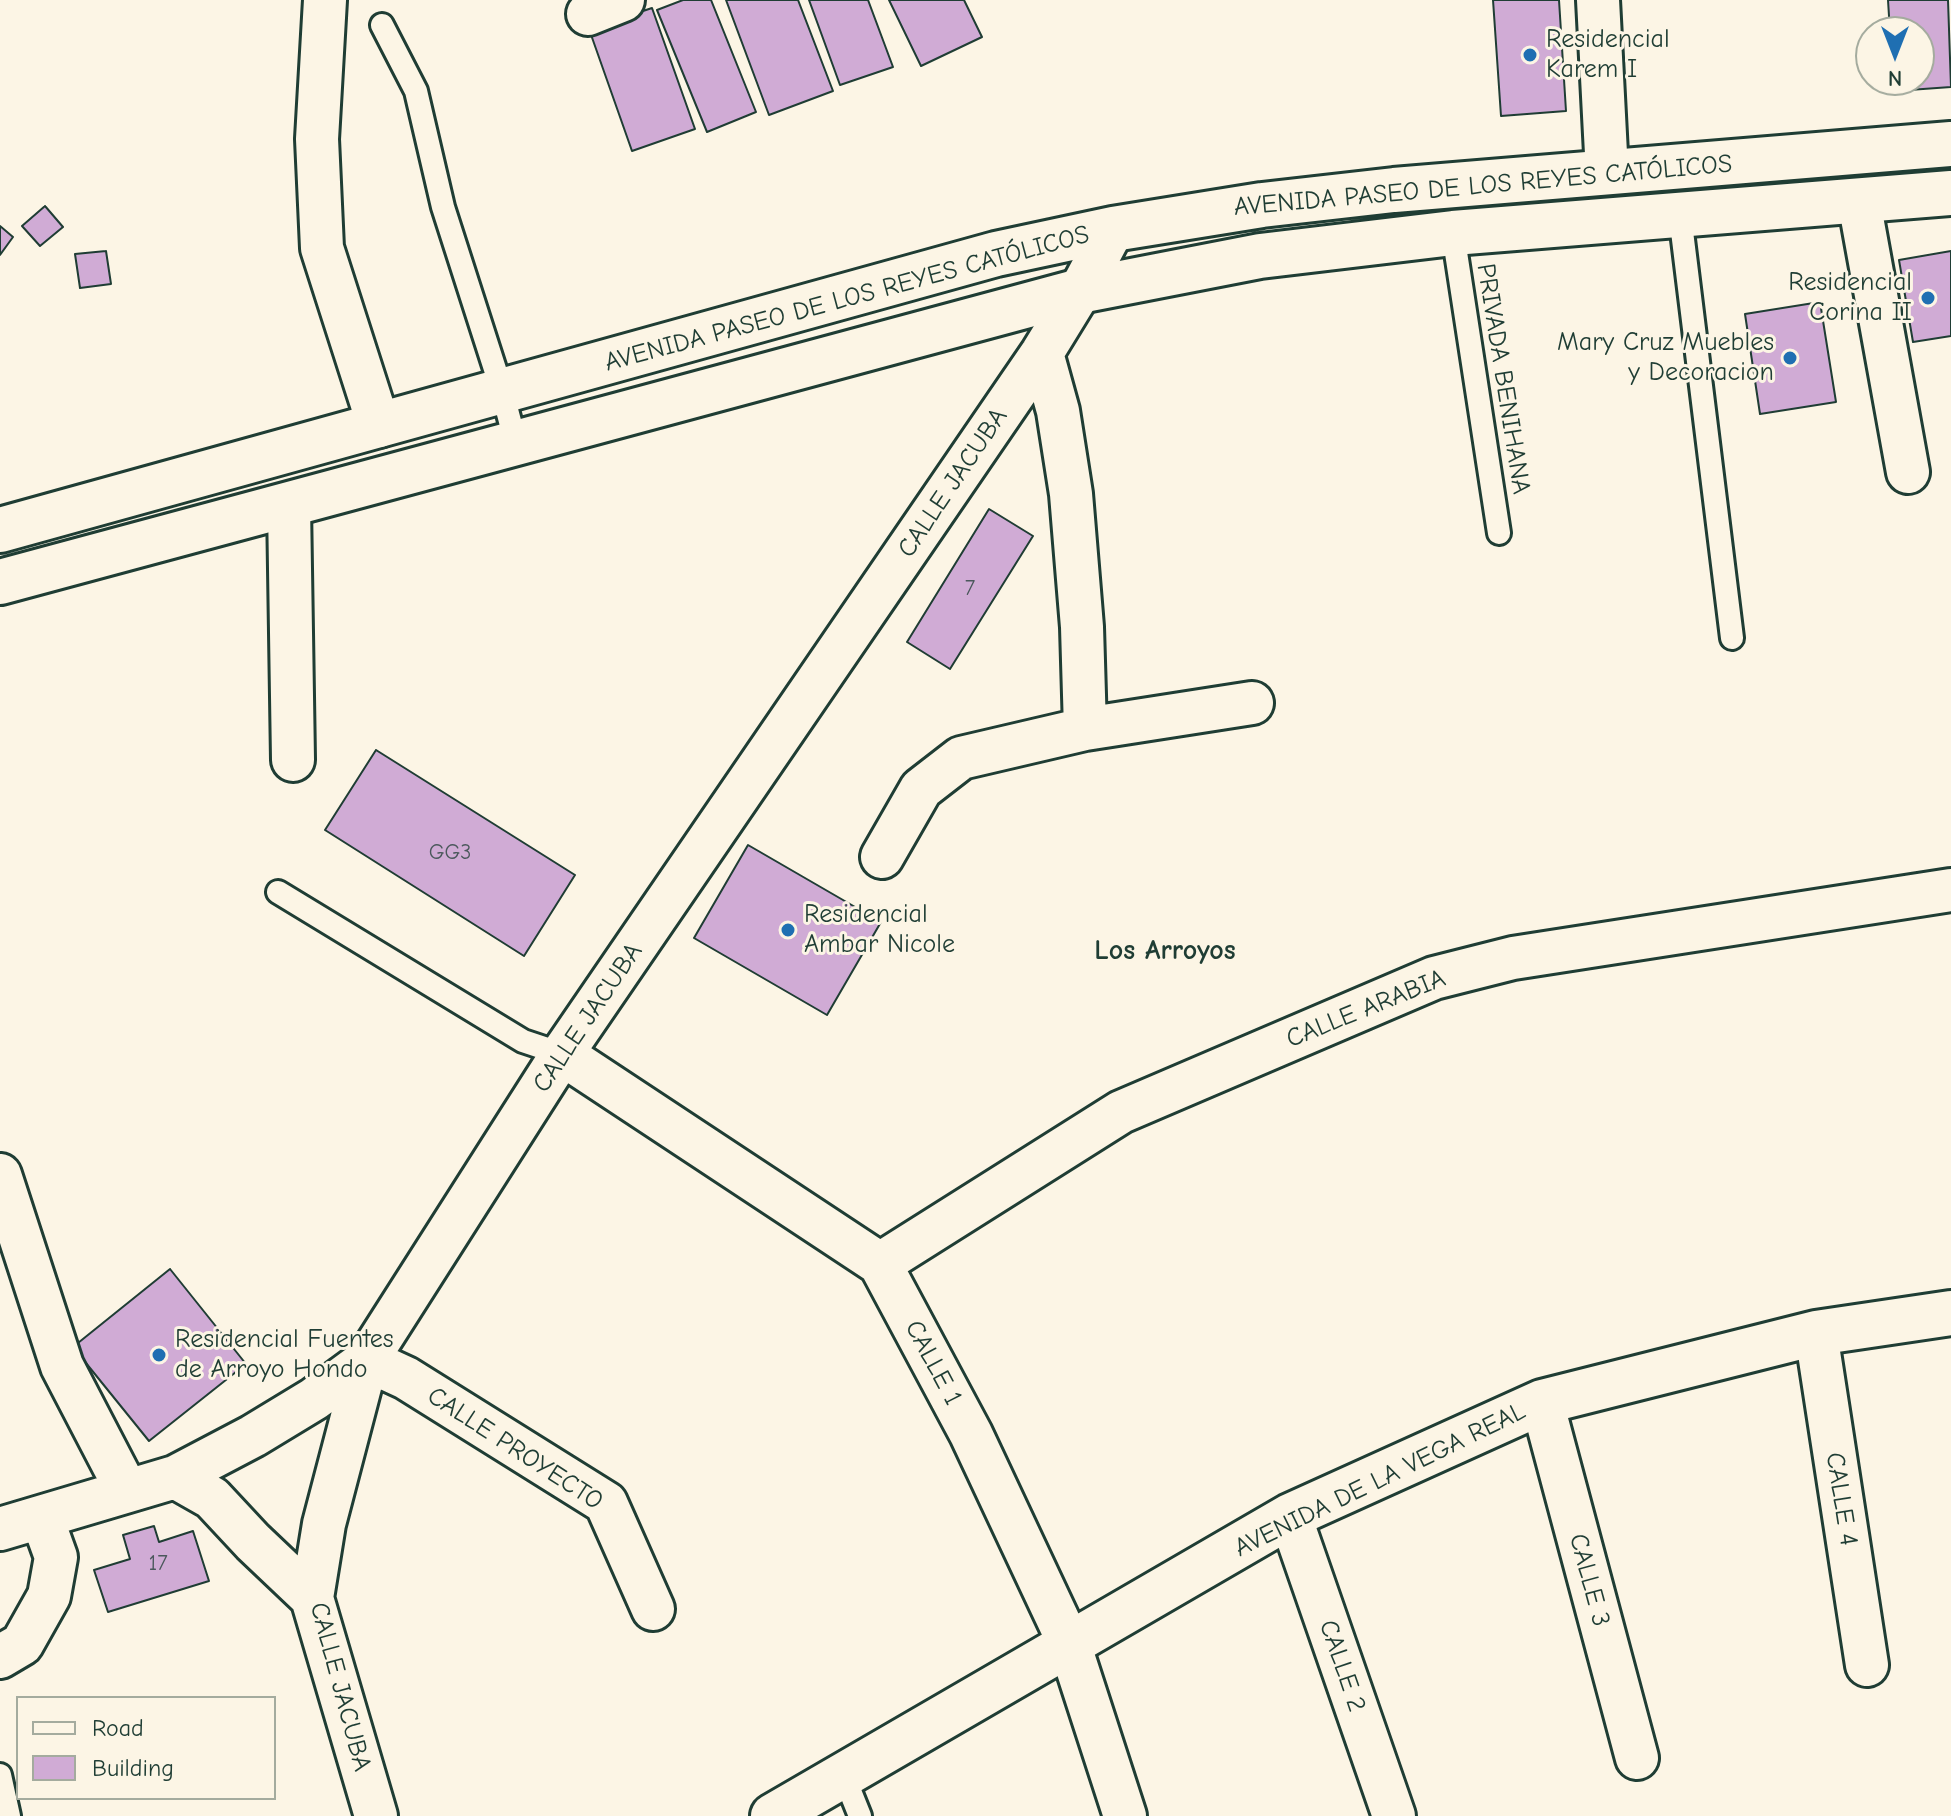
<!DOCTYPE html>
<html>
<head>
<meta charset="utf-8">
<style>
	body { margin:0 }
	#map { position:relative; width:1951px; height:1816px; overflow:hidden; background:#fcf5e5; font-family:"Comic Neue",sans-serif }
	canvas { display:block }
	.legend { position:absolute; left:16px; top:1696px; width:260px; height:104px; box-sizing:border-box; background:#fcf5e5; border:2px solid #a4ab9e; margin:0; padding:10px 14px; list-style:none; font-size:24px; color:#1f3d34 }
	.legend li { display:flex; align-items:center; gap:16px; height:40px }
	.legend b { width:40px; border:2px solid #a4ab9e }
	.north { position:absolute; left:1855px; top:16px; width:80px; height:80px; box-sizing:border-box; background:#fcf5e5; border:2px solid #a4ab9e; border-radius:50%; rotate:180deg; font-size:22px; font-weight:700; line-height:32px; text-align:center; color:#1f3d34 }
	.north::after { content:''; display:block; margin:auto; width:28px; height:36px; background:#1f6fb2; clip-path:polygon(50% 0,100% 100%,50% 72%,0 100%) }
</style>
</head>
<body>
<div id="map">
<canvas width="1951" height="1816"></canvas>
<ul class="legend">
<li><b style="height:10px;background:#fcf5e5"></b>Road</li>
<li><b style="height:22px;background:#d0abd5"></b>Building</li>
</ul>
<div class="north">N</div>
</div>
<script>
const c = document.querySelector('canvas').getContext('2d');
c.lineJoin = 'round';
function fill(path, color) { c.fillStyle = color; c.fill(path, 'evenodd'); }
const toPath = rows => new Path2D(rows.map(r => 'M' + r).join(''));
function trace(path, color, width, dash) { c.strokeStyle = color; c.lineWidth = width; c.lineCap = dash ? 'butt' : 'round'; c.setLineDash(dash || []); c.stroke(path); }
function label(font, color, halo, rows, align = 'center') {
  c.font = font + ' "Comic Neue",sans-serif'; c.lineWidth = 6; c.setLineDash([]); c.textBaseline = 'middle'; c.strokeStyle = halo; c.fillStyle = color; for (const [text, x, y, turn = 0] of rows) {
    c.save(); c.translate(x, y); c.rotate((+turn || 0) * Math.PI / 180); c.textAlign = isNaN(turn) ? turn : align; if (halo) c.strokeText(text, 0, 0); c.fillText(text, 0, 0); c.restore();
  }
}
const building = toPath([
	[683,0,711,0,756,112,707,132,657,10,683,0],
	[726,0,798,0,833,91,769,115,726,0],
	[809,0,868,0,893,67,840,85,809,0],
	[889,0,964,0,982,37,921,66,889,0],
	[1493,0,1559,0,1566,111,1501,116,1493,0],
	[1888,0,1948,0,1951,87,1895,91,1894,80,1919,80,1919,32,1890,32,1888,0],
	[652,8,695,129,632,151,589,29,652,8],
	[45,206,63,227,40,246,22,226,45,206],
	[0,226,13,237,0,255,0,226],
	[106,251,111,284,80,288,75,254,106,251],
	[1951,251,1951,336,1913,342,1899,260,1951,251],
	[1820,302,1836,402,1760,414,1745,314,1820,302],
	[989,509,1033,536,950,669,907,642,989,509],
	[376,750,575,875,524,956,325,830,376,750],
	[748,845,881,922,827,1015,694,938,748,845],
	[170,1269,246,1364,149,1441,73,1347,170,1269],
	[154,1526,159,1542,193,1531,209,1581,108,1612,94,1570,130,1559,123,1535,154,1526]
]);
fill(building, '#d0abd5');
trace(building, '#1f3d34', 2);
const lane = toPath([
	[382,25,416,91,443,207,502,391,516,444],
	[1680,215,1732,638],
	[1453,233,1499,533],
	[278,892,523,1041,562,1054],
	[0,1775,9,1816],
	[844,1776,860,1816]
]);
const street = toPath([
	[325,0,317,139,322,248,379,426],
	[1598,0,1607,173],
	[588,14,623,0],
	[1859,201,1908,472],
	[1042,353,1058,411,1071,494,1082,627,1085,729],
	[289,505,293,760],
	[882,857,921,789,961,758,1085,729,1252,703],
	[562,1054,880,1264,971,1434,1069,1643,1125,1816],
	[0,1175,62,1366,127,1491],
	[880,1264,1121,1112,1434,978,1513,958,1951,890],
	[1816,1333,1867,1665],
	[1542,1402,1637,1758],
	[175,1477,212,1498,253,1542,312,1598],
	[1290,1516,1394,1816],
	[0,1529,175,1477,253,1436,314,1399,367,1360,406,1378,606,1503,653,1609],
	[0,1657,22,1644,49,1596,56,1557,42,1518],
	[376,1816,312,1598,324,1524,367,1360,562,1054,1042,353,1080,291,1113,229]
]);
const secondary = toPath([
	[0,530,996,254,1113,229,1262,205,1394,190,1951,144],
	[0,582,1080,291,1260,256,1453,233,1951,193],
	[773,1816,1290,1516,1542,1402,1816,1333,1951,1313]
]);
trace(lane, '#1f3d34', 28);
trace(street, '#1f3d34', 48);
trace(secondary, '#1f3d34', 50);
trace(lane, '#fcf5e5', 22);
trace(street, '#fcf5e5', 42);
trace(secondary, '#fcf5e5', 44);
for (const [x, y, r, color] of [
	[1530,55,8,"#1f6fb2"],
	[1928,298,8,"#1f6fb2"],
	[1790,358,8,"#1f6fb2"],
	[788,930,8,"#1f6fb2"],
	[159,1355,8,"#1f6fb2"]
]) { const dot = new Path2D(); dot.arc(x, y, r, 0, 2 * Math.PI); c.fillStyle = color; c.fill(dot); trace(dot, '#fcf5e5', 3); }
label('22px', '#4b585c', null, [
	["7",970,589],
	["GG3",450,853],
	["17",158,1564]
]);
label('26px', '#1f3d34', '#fcf5e5', [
	["Residencial",1546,40],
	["Karem I",1546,70],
	["Residencial",1912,283,"right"],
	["Corina II",1912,313,"right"],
	["Mary Cruz Muebles",1774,343,"right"],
	["y Decoracion",1774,373,"right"],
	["Residencial",804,915],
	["Ambar Nicole",804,945],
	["Residencial Fuentes",175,1340],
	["de Arroyo Hondo",175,1370]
], 'left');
label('26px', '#1f3d34', '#fcf5e5', [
	["AVENIDA PASEO DE LOS REYES CATÓLICOS",1483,186,-5],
	["AVENIDA PASEO DE LOS REYES CATÓLICOS",847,299,-15],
	["PRIVADA BENIHANA",1503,379,81],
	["CALLE JACUBA",953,483,-56],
	["CALLE ARABIA",1366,1009,-22],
	["CALLE JACUBA",588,1018,-56],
	["CALLE 1",933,1363,62],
	["CALLE PROYECTO",515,1449,33],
	["AVENIDA DE LA VEGA REAL",1380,1480,-26],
	["CALLE 4",1841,1499,81],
	["CALLE 3",1589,1580,75],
	["CALLE 2",1342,1666,71],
	["CALLE JACUBA",340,1687,75]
]);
label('bold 28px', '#1f3d34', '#fcf5e5', [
	["Los Arroyos",1165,951]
]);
</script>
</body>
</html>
